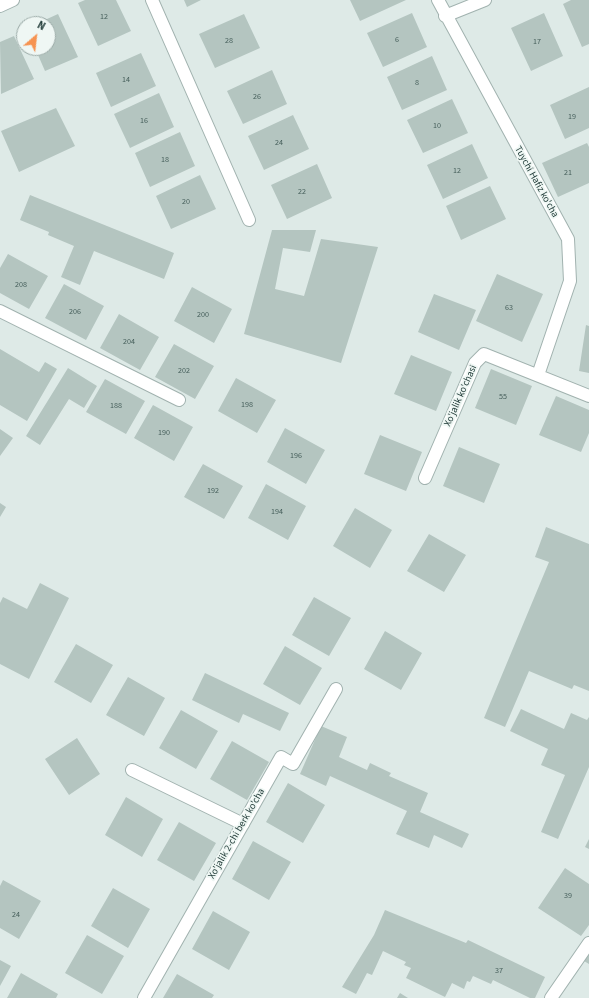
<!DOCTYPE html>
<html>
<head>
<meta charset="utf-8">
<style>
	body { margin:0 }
	#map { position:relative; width:589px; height:998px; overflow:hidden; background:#deeae7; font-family:"Source Sans 3",sans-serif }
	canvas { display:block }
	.north { position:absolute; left:16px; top:16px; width:40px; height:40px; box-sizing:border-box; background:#eff7f4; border:1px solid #9caba8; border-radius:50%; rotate:28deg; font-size:11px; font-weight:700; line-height:16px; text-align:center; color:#1f3a37 }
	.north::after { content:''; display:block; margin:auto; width:14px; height:18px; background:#f69351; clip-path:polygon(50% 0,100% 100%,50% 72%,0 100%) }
</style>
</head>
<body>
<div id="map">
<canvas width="589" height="998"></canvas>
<div class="north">N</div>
</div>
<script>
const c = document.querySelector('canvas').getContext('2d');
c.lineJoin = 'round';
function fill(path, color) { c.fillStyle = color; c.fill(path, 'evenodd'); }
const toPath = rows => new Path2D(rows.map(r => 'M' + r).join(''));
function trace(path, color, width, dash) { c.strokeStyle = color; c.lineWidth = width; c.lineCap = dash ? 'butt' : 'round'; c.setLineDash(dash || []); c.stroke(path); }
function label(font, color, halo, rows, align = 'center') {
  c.font = font + ' "Source Sans 3",sans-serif'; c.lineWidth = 3.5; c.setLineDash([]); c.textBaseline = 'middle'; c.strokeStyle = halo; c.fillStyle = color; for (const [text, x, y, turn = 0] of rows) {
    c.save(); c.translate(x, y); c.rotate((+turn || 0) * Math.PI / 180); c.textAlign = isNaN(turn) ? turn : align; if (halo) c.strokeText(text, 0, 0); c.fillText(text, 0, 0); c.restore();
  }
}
fill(toPath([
	[85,0,116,0,131,31,98,46,78,3],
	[184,0,201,0,187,7],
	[350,0,406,0,360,21],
	[571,0,589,0,589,44,582,47,563,4],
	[412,13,427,47,383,67,367,33],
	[544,13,563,56,531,71,511,28],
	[58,14,78,57,45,71,35,48,48,48,48,24,36,24],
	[244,14,260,48,215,68,199,34],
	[14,36,34,79,1,94,0,42],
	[141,53,156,86,111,107,96,73],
	[432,56,447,90,402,110,387,77],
	[272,70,287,104,243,124,227,91],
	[589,87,589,128,565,139,550,105],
	[159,93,174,127,130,148,114,114],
	[452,99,468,133,423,153,407,120],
	[56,108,75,146,19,172,1,131],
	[293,115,309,149,264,170,248,136],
	[180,132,195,166,150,187,135,153],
	[587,143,589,147,589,183,558,197,542,163],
	[472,144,488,178,443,199,427,165],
	[317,164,332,198,287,219,271,185],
	[200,175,216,209,171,229,156,196],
	[490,186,506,219,461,240,446,206],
	[30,195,174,253,164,279,94,251,80,285,61,277,74,246,48,235,49,232,20,220],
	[272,230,316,230,310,252,283,248,275,289,304,296,321,239,378,247,341,363,244,334],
	[8,254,48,276,29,309,0,293,0,268],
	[497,274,543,294,522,342,476,321],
	[64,284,104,306,86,340,45,318],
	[192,287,232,309,214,343,174,321],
	[434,294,476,310,459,350,418,332],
	[119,314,159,337,140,370,100,348],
	[586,325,589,326,589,373,579,371],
	[174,344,214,366,195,399,155,377],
	[0,349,39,372,45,362,57,369,27,421,0,405],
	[411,355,452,372,436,411,394,394],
	[68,368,97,386,84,408,69,399,40,445,26,436],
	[491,369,532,386,516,425,475,408],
	[236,378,276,400,257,433,218,411],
	[105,379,145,401,126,434,86,412],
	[556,396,589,410,589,433,581,452,539,435],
	[153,405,193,427,174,461,134,438],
	[285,428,325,450,306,484,267,462],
	[0,429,13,438,0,456],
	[380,435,422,452,406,491,364,474],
	[459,447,500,464,484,503,443,486],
	[203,464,243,486,224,519,184,497],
	[266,484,306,506,288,540,248,518],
	[0,503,6,507,0,517],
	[355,508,392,530,370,568,333,546],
	[546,527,589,544,589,691,574,685,572,689,529,671,505,727,484,718,549,562,535,557],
	[429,534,466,555,444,592,407,571],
	[40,583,69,598,29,679,0,664,0,603,3,597,27,609],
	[314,597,351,618,329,656,292,635],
	[385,631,422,653,401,690,364,669],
	[76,644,113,665,91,703,54,682],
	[285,646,322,668,300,705,263,684],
	[205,673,289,713,280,731,243,714,239,723,192,700],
	[128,677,165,698,144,736,106,715],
	[521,709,564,729,571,713,587,720,589,717,589,767,558,839,541,832,565,775,541,765,548,749,510,731],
	[181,710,218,731,196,769,159,748],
	[321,726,347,737,339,757,367,770,370,763,391,773,389,776,428,793,420,812,469,834,462,848,434,835,429,848,396,834,407,811,330,776,326,786,300,774],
	[77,738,100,774,69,795,45,759],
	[232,741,269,762,247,800,210,779],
	[288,783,325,805,303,843,266,822],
	[126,797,163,819,142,857,105,835],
	[179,822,216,843,194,881,157,860],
	[589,839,589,849,585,847],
	[253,841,291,862,269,900,232,879],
	[565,868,589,884,589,925,581,936,538,908],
	[3,880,41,901,19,939,0,928,0,886],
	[113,888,150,909,128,948,91,926],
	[385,910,466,943,468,940,545,977,535,998,530,998,493,980,491,984,473,976,470,982,467,981,464,989,452,983,445,997,406,978,411,968,404,965,406,962,383,951,372,975,367,973,356,994,342,987,374,935],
	[213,911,250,932,229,970,192,949],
	[87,935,124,956,102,994,65,973],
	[589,953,589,964,584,961],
	[0,960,11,966,0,986],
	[21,973,58,994,56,998,7,998],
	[177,974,214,995,212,998,163,998],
	[400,993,408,998,397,998]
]), '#b4c5c0');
const lane = toPath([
	[0,311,179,400],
	[132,770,243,824]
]);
const street = toPath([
	[152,0,249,220],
	[438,0,568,239,570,281,538,375],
	[0,6,13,0],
	[445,16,485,0],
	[425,478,475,363,484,354,589,396],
	[144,998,281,757,293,764,336,689],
	[551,998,589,943]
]);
trace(lane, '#a1b2af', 14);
trace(street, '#a1b2af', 14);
trace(lane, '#fff', 12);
trace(street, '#fff', 12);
label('8px', '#445d59', null, [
	["12",104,17],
	["6",397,40],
	["28",229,41],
	["17",537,42],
	["14",126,80],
	["8",417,83],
	["26",257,97],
	["19",572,117],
	["16",144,121],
	["10",437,126],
	["24",279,143],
	["18",165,160],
	["12",457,171],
	["21",568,173],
	["22",302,192],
	["20",186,202],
	["208",21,285],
	["63",509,308],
	["206",75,312],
	["200",203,315],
	["204",129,342],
	["202",184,371],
	["55",503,397],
	["198",247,405],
	["188",116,406],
	["190",164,433],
	["196",296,456],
	["192",213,491],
	["194",277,512],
	["39",568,896],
	["24",16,915],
	["37",499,971]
]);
label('10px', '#1f3a37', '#eff7f4', [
	["Tuychi Hafiz ko'cha",536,182,61],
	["Xo'jalik ko'chasi",461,396,-66],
	["Xo'jalik 2-chi berk ko'cha",237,834,-60]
]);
</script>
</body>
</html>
